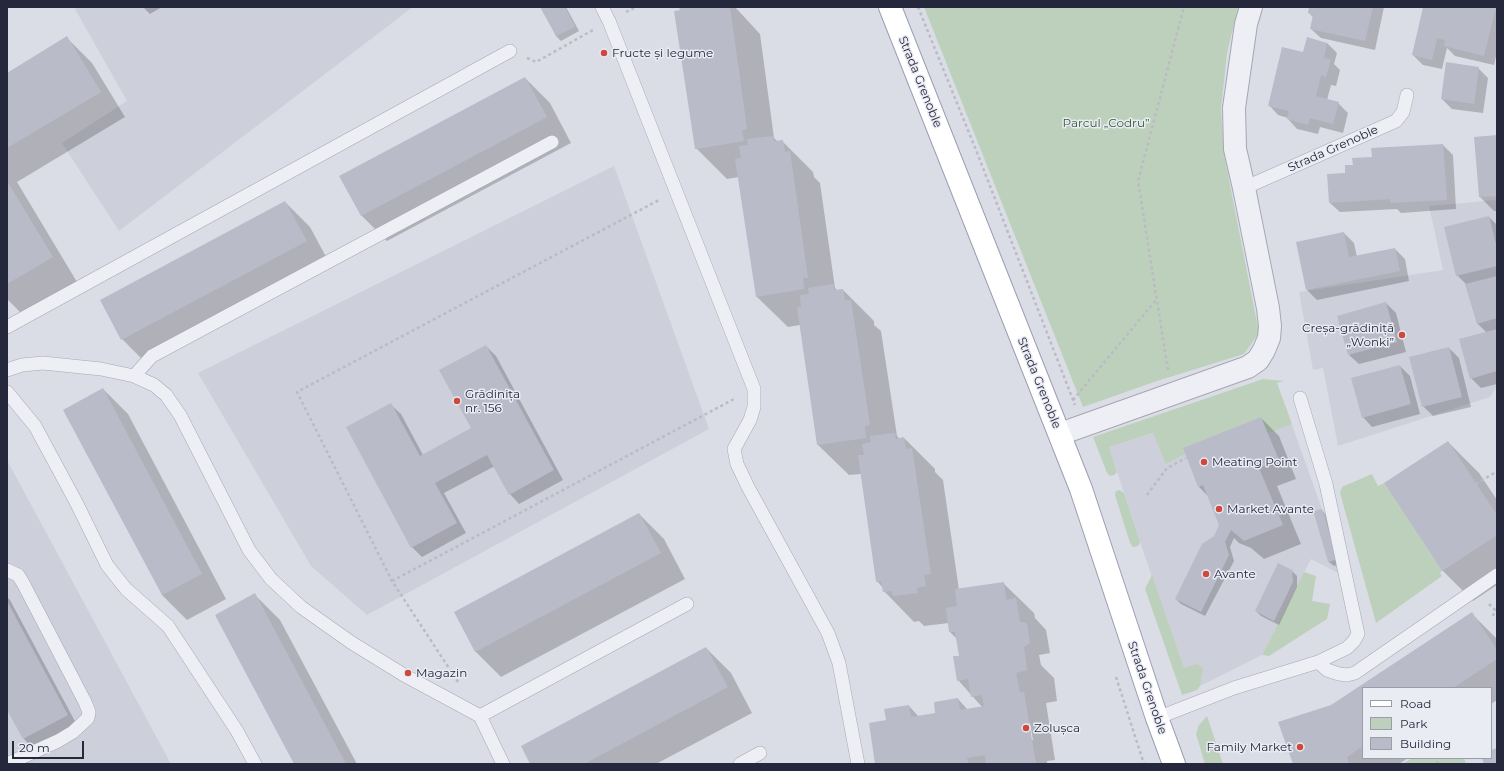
<!DOCTYPE html>
<html>
<head>
<meta charset="utf-8">
<style>
	body { margin:0 }
	#map { position:relative; width:1504px; height:771px; overflow:hidden; background:#dbdde6; font-family:Montserrat,sans-serif }
	canvas { display:block }
	.frame { position:absolute; inset:0; border:8px solid #25283c; pointer-events:none }
	.legend { position:absolute; left:1362px; top:687px; width:130px; height:72px; box-sizing:border-box; background:#eaecf4; border:1px solid #9b9eaa; margin:0; padding:5px 7px; list-style:none; font-size:12px; color:#25283c }
	.legend li { display:flex; align-items:center; gap:8px; height:20px }
	.legend b { width:20px; border:1px solid #9b9eaa }
	.scale { position:absolute; left:12px; top:741px; width:72px; height:18px; box-sizing:border-box; border:2px solid #25283c; border-top:0; padding-left:5px; font-size:12px; line-height:14px; white-space:nowrap; color:#25283c; -webkit-text-stroke:3px #eaecf4; paint-order:stroke }
</style>
</head>
<body>
<div id="map">
<canvas width="1504" height="771"></canvas>
<div class="frame"></div>
<ul class="legend">
<li><b style="height:5px;background:#fff"></b>Road</li>
<li><b style="height:11px;background:#bdd0bc"></b>Park</li>
<li><b style="height:11px;background:#b9bbc9"></b>Building</li>
</ul>
<div class="scale">20 m</div>
</div>
<script>
const c = document.querySelector('canvas').getContext('2d');
c.lineJoin = 'round';
function fill(path, color) { c.fillStyle = color; c.fill(path, 'evenodd'); }
const toPath = rows => new Path2D(rows.map(r => 'M' + r).join(''));
function trace(path, color, width, dash) { c.strokeStyle = color; c.lineWidth = width; c.lineCap = dash ? 'butt' : 'round'; c.setLineDash(dash || []); c.stroke(path); }
function label(font, color, halo, rows, align = 'center') {
  c.font = font + ' Montserrat,sans-serif'; c.lineWidth = 3; c.setLineDash([]); c.textBaseline = 'middle'; c.strokeStyle = halo; c.fillStyle = color; for (const [text, x, y, turn = 0] of rows) {
    c.save(); c.translate(x, y); c.rotate((+turn || 0) * Math.PI / 180); c.textAlign = isNaN(turn) ? turn : align; if (halo) c.strokeText(text, 0, 0); c.fillText(text, 0, 0); c.restore();
  }
}
fill(toPath([
	[79,7,413,7,119,231,62,143,127,101,75,9],
	[614,166,709,429,367,615,311,566,198,373],
	[1497,200,1497,386,1490,397,1338,446,1323,368,1313,370,1299,292,1443,270,1429,206],
	[1277,383,1322,509,1313,512,1328,562,1337,559,1342,575,1311,559,1262,655,1200,686,1203,670,1197,664,1184,669,1140,542,1109,447,1154,433,1166,463,1183,448],
	[7,460,171,764,7,764]
]), '#cdcfdb');
fill(toPath([
	[924,7,1238,7,1227,53,1221,109,1224,154,1259,333,1244,354,1157,381,1083,407],
	[1263,379,1284,381,1277,383,1292,424,1268,433,1261,417,1183,448,1185,454,1166,464,1153,433,1109,447,1117,472,1114,475,1110,476,1107,473,1093,437],
	[1372,474,1378,486,1384,483,1442,571,1440,573,1442,576,1376,623,1340,493,1342,487],
	[1120,490,1124,493,1140,542,1138,546,1133,547,1130,543,1115,495,1116,491],
	[1304,572,1316,576,1312,601,1330,604,1327,619,1269,656,1262,655],
	[1152,575,1184,668,1197,664,1201,666,1203,670,1200,686,1197,690,1182,695,1145,589],
	[1207,716,1223,764,1205,764,1196,734,1199,725],
	[1412,758,1464,758,1466,764,1403,764]
]), '#bdd0bc');
fill(toPath([
	[143,7,162,7,150,14],
	[542,7,566,7,579,31,561,41,556,36],
	[680,7,735,7,760,34,774,138,778,142,782,141,813,172,814,177,820,183,835,288,838,291,843,290,874,321,874,325,881,331,897,436,900,439,904,438,935,469,935,472,943,480,959,590,1003,583,1034,613,1035,618,1046,630,1050,653,1039,655,1041,665,1054,678,1057,701,1046,703,1055,760,1047,761,1047,764,876,764,887,721,909,706,919,717,936,714,958,699,968,710,983,708,958,680,960,657,957,639,950,632,949,623,924,626,919,621,914,622,884,591,883,588,877,581,861,474,849,475,818,445,800,325,788,327,757,297,739,177,727,179,696,148],
	[1028,723,1030,723,1033,740,1031,740],
	[1310,7,1384,7,1375,50,1321,38,1311,29,1314,18,1309,13],
	[1424,7,1497,7,1497,52,1494,65,1455,56,1447,48,1442,69,1423,65,1413,55],
	[67,38,92,63,125,117,17,182,77,282,23,315,7,299,7,74],
	[1327,43,1337,53,1334,64,1340,70,1336,86,1331,85,1327,100,1338,103,1348,113,1343,133,1320,127,1318,134,1297,129,1288,119,1288,118,1278,115,1269,105,1304,54],
	[1478,68,1488,78,1483,113,1452,109,1442,99],
	[525,78,550,103,571,143,387,241,362,216,341,176],
	[1497,136,1497,211,1494,211,1480,197],
	[1443,145,1453,155,1456,209,1401,213,1397,209,1340,212,1330,203,1346,174,1373,158],
	[285,202,310,227,331,266,147,364,122,339],
	[1489,217,1497,225,1497,384,1481,388,1471,378,1486,332,1477,323,1467,285,1457,275],
	[1344,233,1354,243,1357,257,1395,249,1405,259,1409,281,1317,300,1307,290],
	[1386,303,1396,313,1406,352,1359,364,1349,355],
	[486,346,496,356,563,480,519,504,510,494,495,466,444,493,466,533,422,557,412,547,391,405,401,414,423,455,473,429],
	[1449,348,1459,358,1471,407,1433,416,1423,406],
	[1400,366,1410,376,1420,414,1372,427,1363,417],
	[103,389,128,414,226,599,187,620,162,595],
	[1261,418,1279,436,1296,479,1277,486,1301,544,1264,559,1251,548,1239,543,1234,538,1230,547,1234,561,1205,616,1181,604,1176,599,1215,537,1221,525,1209,497,1199,487],
	[1448,442,1479,473,1497,500,1497,585,1473,601,1442,570],
	[1322,510,1326,515,1341,564,1334,566,1329,562],
	[639,514,664,539,685,579,501,677,476,652,455,612],
	[1292,571,1297,576,1297,587,1279,625,1261,616,1256,611],
	[255,595,280,620,357,764,295,764],
	[7,597,10,600,77,725,33,748,24,739,8,711,7,711],
	[1472,614,1497,639,1497,700,1491,704,1491,688,1363,688,1363,758,1408,758,1399,764,1294,764,1332,705],
	[706,648,731,673,752,713,656,764,531,764]
]), '#0003');
fill(toPath([
	[540,7,565,7,575,27,556,36],
	[679,7,730,7,747,129,742,130,744,141,695,149,674,11,680,10],
	[1309,7,1373,7,1365,41,1310,29,1313,15,1308,13],
	[1423,7,1496,7,1484,56,1444,46,1445,40,1437,38,1432,60,1412,55],
	[67,36,101,92,7,148,7,73],
	[1307,37,1327,43,1324,58,1331,59,1326,77,1321,75,1316,96,1339,102,1333,124,1310,118,1308,125,1287,119,1289,111,1268,106,1282,47,1303,52],
	[1446,62,1479,67,1474,104,1441,99],
	[525,77,547,117,361,216,339,176],
	[1497,135,1497,196,1479,197,1474,137],
	[773,136,774,141,783,140,785,152,790,151,808,278,803,278,804,289,756,297,735,159,741,158,739,146,748,145,747,139],
	[1443,144,1447,200,1390,203,1390,199,1329,203,1327,174,1345,173,1345,165,1353,165,1352,158,1372,157,1371,148],
	[7,181,53,257,7,284],
	[285,201,307,241,121,340,100,300],
	[1489,216,1497,248,1497,266,1456,276,1444,227],
	[1344,232,1349,257,1395,248,1400,271,1306,290,1296,242],
	[1497,276,1497,318,1477,324,1465,284],
	[833,284,834,290,843,289,845,300,851,300,870,425,865,426,866,438,817,445,797,307,801,307,800,295,809,294,808,288],
	[1386,302,1397,342,1348,355,1337,316],
	[1497,329,1497,371,1470,379,1459,339],
	[486,345,554,470,509,495,487,455,435,483,457,523,411,548,346,427,391,403,420,456,471,428,439,370],
	[1449,347,1462,397,1422,407,1409,357],
	[1400,365,1411,404,1362,418,1351,378],
	[103,388,202,574,162,595,63,410],
	[1261,417,1279,460,1259,468,1283,525,1244,541,1231,530,1225,542,1229,555,1201,612,1175,599,1202,544,1214,536,1219,525,1203,485,1198,487,1183,448],
	[895,433,896,439,904,437,906,449,912,448,931,574,924,575,926,586,917,588,918,593,893,596,892,591,883,592,881,581,876,582,858,455,864,455,862,444,871,442,870,436],
	[1448,441,1497,515,1497,535,1442,571,1384,483],
	[1322,509,1337,559,1328,562,1313,511],
	[639,513,661,553,475,652,454,612],
	[1278,563,1292,570,1293,582,1274,621,1255,611],
	[1004,582,1006,600,1016,598,1020,622,1024,622,1027,624,1030,643,1024,647,1027,670,1016,673,1020,693,1024,692,1036,764,986,764,985,755,967,758,968,764,875,764,869,723,886,720,884,709,909,705,911,717,935,713,934,702,958,698,960,710,984,706,982,695,971,697,968,679,957,681,953,656,959,656,955,632,949,632,946,608,957,606,955,589],
	[255,593,346,764,294,764,215,615],
	[7,601,68,715,23,739,7,710],
	[1472,612,1497,650,1497,659,1453,688,1363,688,1363,746,1347,757,1349,764,1293,764,1278,722,1331,705],
	[706,647,728,687,584,764,530,764,521,746],
	[1497,748,1497,764,1484,764,1482,758,1491,758,1491,750]
]), '#b9bbc9');
const lane = toPath([
	[602,7,609,21,754,389,754,407,750,420,734,449,737,464,748,487,828,633,839,663,858,764],
	[1244,188,1396,121,1403,112,1407,95],
	[7,327,510,51],
	[7,370,22,365,43,363,101,369,134,376,154,385,166,395,180,415,249,550,271,579,301,607,352,643,404,675,480,716],
	[134,376,152,356,552,142],
	[7,392,35,426,76,502,107,565,126,589,168,626,237,731,255,764],
	[7,570,18,575,23,583,85,702,89,712,88,718,73,732,58,741,7,764],
	[1318,662,1327,670,1339,674,1347,675,1355,673,1497,575],
	[1157,718,1234,688,1318,662,1347,648,1354,641,1358,634,1326,484,1300,398],
	[503,764,480,716,687,604],
	[740,764,760,753]
]);
const street = toPath([
	[1060,434,1248,367,1258,360,1264,350,1269,338,1270,326,1268,308,1244,188,1235,149,1234,108,1246,24,1251,7]
]);
const primary = toPath([
	[890,7,1081,489,1157,718,1174,764]
]);
trace(lane, '#a4a7b3', 14);
trace(street, '#a4a7b3', 24);
trace(primary, '#9b9eb2', 24);
trace(toPath([
	[918,7,976,150,1075,405],
	[626,12,636,7],
	[527,58,536,62,593,30],
	[1168,370,1138,181,1184,7],
	[1073,400,1156,300],
	[1476,484,1496,472],
	[1147,495,1167,468,1186,458],
	[392,581,736,398],
	[1489,604,1495,610,1492,619],
	[1116,677,1144,764],
	[458,682,392,581,297,392,659,200],
	[1437,764,1438,758]
]), '#babbc4', 2.5, [3, 3]);
trace(lane, '#eeeff4', 13);
trace(street, '#eeeff4', 22);
trace(primary, '#fff', 22);
for (const [x, y, r, color] of [
	[604,53,4,"#ce493d"],
	[1402,335,4,"#ce493d"],
	[457,401,4,"#ce493d"],
	[1204,462,4,"#ce493d"],
	[1219,509,4,"#ce493d"],
	[1206,574,4,"#ce493d"],
	[408,673,4,"#ce493d"],
	[1026,728,4,"#ce493d"],
	[1300,747,4,"#ce493d"]
]) { const dot = new Path2D(); dot.arc(x, y, r, 0, 2 * Math.PI); c.fillStyle = color; c.fill(dot); trace(dot, '#eaecf4', 1.5); }
label('12px', '#25283c', '#eaecf4', [
	["Fructe și legume",612,53],
	["Creșa-grădiniță",1394,328,"right"],
	["„Wonki”",1394,342,"right"],
	["Grădinița",465,394],
	["nr. 156",465,408],
	["Meating Point",1212,462],
	["Market Avante",1227,509],
	["Avante",1214,574],
	["Magazin",416,673],
	["Zolușca",1034,728],
	["Family Market",1292,747,"right"]
], 'left');
label('12px', '#25283c', '#eaecf4', [
	["Strada Grenoble",920,82,68],
	["Strada Grenoble",1333,149,-24],
	["Strada Grenoble",1039,383,68],
	["Strada Grenoble",1147,688,71]
]);
label('12px', '#325834', '#eaecf4', [
	["Parcul „Codru”",1106,123]
]);
</script>
</body>
</html>
